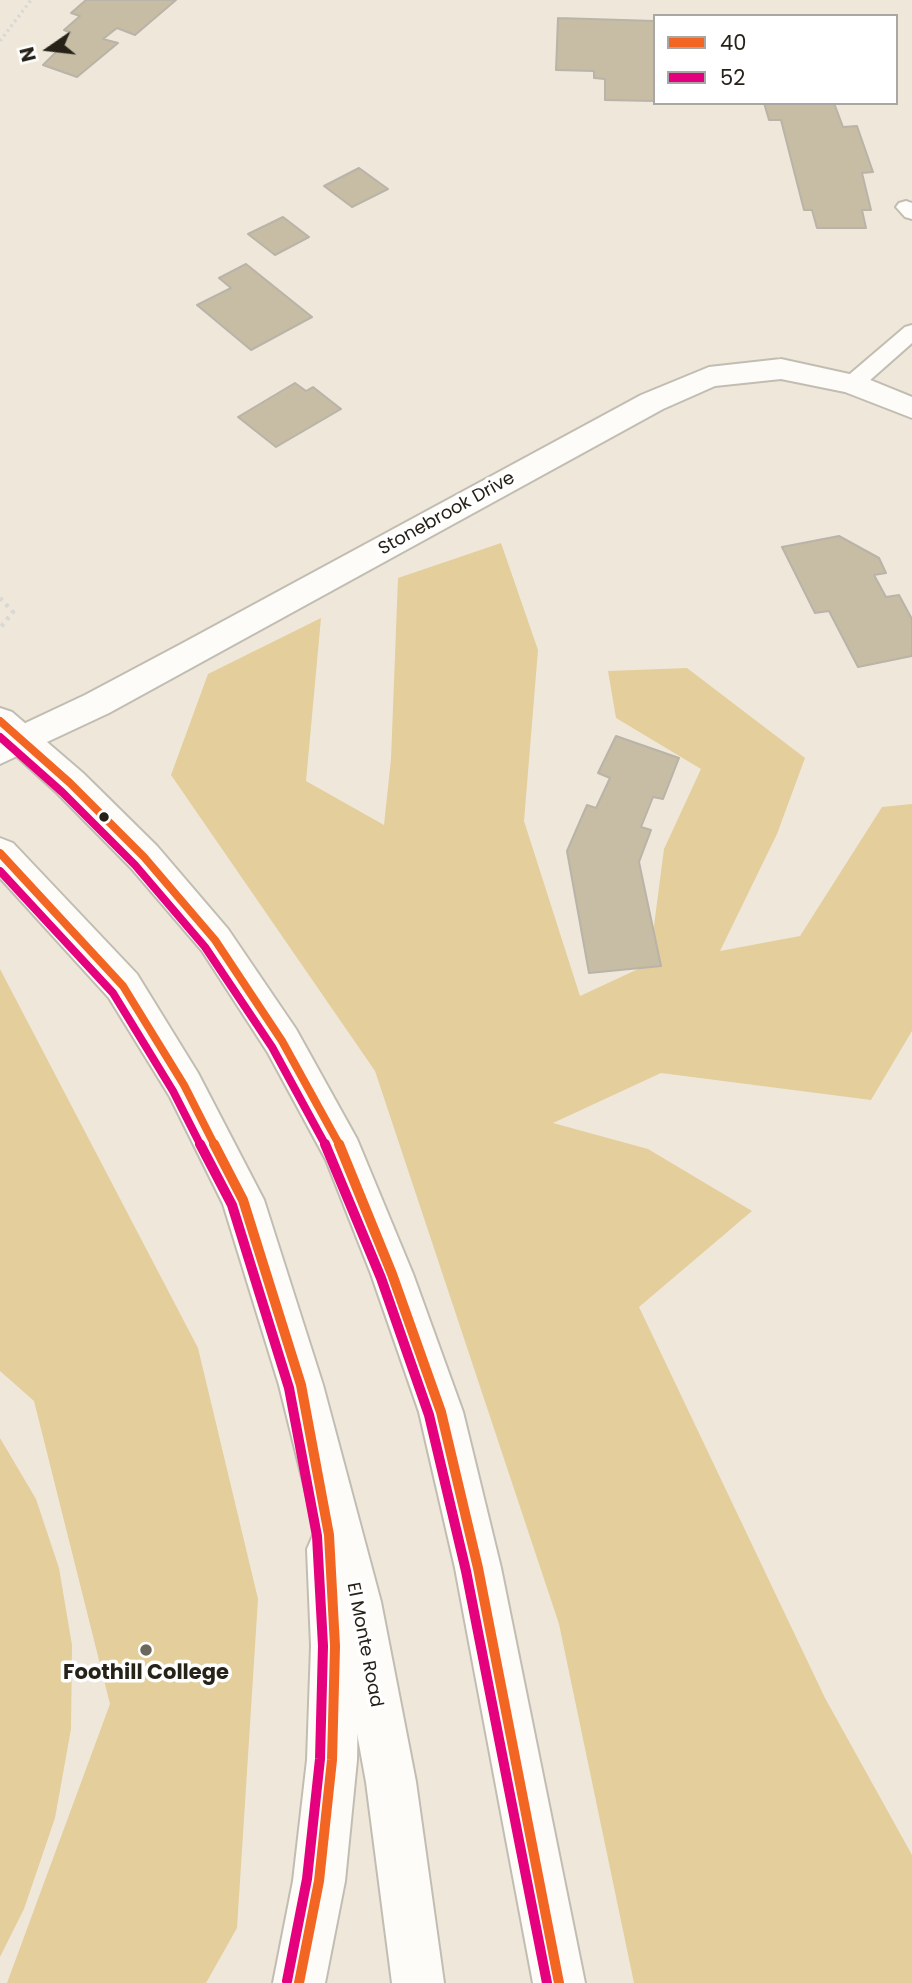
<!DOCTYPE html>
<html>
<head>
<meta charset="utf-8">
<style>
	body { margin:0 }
	#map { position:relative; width:912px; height:1983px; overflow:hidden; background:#efe8da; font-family:Poppins,sans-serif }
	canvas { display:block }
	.legend { position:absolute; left:653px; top:14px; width:245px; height:91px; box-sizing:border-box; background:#fff; border:2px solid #a8a7a3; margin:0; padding:9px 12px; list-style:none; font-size:21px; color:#262218 }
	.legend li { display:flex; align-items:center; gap:14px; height:35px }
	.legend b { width:35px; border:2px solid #a8a7a3 }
	.north { position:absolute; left:14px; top:14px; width:70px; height:70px; -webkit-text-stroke:5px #fff; paint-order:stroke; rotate:256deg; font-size:19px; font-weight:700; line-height:28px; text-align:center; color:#262218 }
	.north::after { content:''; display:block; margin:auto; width:24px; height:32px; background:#262218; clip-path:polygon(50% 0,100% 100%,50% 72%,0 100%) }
</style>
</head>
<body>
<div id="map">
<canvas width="912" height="1983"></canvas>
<ul class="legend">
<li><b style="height:9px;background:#f26522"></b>40</li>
<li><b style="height:9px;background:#e5007d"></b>52</li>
</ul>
<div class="north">N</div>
</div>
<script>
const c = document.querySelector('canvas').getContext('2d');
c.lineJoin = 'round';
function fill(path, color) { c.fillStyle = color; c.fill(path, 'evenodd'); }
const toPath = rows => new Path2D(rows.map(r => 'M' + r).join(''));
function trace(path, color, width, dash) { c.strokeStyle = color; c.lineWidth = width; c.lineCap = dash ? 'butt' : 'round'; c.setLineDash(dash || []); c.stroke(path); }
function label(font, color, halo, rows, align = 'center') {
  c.font = font + ' Poppins,sans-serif'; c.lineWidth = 7; c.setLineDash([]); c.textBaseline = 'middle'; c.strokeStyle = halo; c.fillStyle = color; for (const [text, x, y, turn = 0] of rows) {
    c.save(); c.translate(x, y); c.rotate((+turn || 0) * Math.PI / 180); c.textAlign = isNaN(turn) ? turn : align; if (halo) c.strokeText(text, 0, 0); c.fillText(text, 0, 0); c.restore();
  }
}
fill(toPath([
	[501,543,538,650,524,821,580,996,649,964,664,849,701,769,616,718,608,671,687,668,805,758,777,834,720,951,800,936,882,807,912,804,912,1031,871,1100,661,1073,553,1123,648,1149,752,1211,639,1307,825,1698,912,1855,912,1983,634,1983,559,1624,375,1071,171,775,208,674,321,618,306,781,384,825,391,759,398,578],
	[0,969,198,1348,258,1599,237,1928,206,1983,7,1983,110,1704,34,1401,0,1371],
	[0,1438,36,1499,59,1568,72,1645,71,1729,55,1818,24,1909,0,1957]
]), '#e3ce9c');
const building = toPath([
	[86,0,176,0,135,35,117,28,103,39,118,43,77,77,43,65,64,44,59,41,71,33,64,30,80,16,71,13,86,0],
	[558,18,655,21,655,101,605,100,605,79,594,78,594,71,556,70,558,18],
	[764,103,834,103,843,127,857,126,873,172,862,173,871,210,862,210,866,228,817,228,812,210,804,210,781,120,769,120,764,103],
	[359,168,388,189,352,207,324,186,359,168],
	[283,217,309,237,275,255,248,234,283,217],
	[246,264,312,317,251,350,197,305,231,288,219,278,246,264],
	[295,383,306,391,313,387,341,409,276,447,238,417,295,383],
	[839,536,879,558,886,573,874,575,886,597,899,595,912,619,912,656,858,667,829,611,815,613,782,547,839,536],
	[616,736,679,758,663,799,653,797,641,827,651,830,639,862,661,966,589,973,567,851,587,805,596,808,610,778,598,773,616,736]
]);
fill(building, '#c7bda4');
trace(building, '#b9b3a8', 2);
const lane = toPath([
	[906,201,912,203,912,219,905,217,896,207,899,203,906,201],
	[912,325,912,343,860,389,844,389,841,384,844,379,905,327,912,325]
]);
const street = toPath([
	[781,359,863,377,912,397,912,418,845,392,781,379,715,386,663,409,109,713,0,764,0,735,85,695,181,644,641,395,709,367,781,359],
	[330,1526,346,1533,353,1549,359,1646,357,1760,345,1881,325,1983,273,1983,293,1881,307,1760,311,1646,307,1549,314,1533,330,1526]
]);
const secondary = toPath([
	[0,708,12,712,83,773,157,846,228,929,296,1029,357,1139,413,1274,463,1412,501,1568,585,1983,533,1983,455,1568,419,1412,371,1274,326,1160,268,1053,202,951,131,868,57,793,0,741,0,708],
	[0,838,13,843,137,974,198,1073,264,1200,323,1385,381,1602,416,1782,444,1983,392,1983,366,1782,333,1602,279,1385,223,1204,170,1097,109,998,0,878,0,838]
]);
trace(lane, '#c2bdb2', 4);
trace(street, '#c2bdb2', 4);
trace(secondary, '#c2bdb2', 4);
trace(toPath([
	[0,41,31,0]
]), '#dad8d4', 3.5, [2.5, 3.5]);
trace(toPath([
	[0,598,13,612,0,628]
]), '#dad8d4', 4.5, [3.5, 5]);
fill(lane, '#fdfcf9');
fill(street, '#fdfcf9');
fill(secondary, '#fdfcf9');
trace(toPath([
	[0,721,70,783,144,857,215,940,282,1041,340,1146],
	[0,853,123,986,184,1085,215,1146]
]), '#f26522', 8);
trace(toPath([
	[214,1144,243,1200,301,1385,329,1535,335,1646,332,1760,319,1881,299,1983],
	[339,1144,392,1274,441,1412,478,1568,559,1983]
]), '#f26522', 10);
trace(toPath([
	[0,737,62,792,135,865,205,947,272,1047,326,1146],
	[0,871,113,993,173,1091,201,1146]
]), '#e5007d', 8);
trace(toPath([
	[200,1144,232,1205,289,1388,317,1536,323,1646,320,1759,307,1879,287,1981],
	[325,1144,381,1278,429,1415,466,1571,547,1983]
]), '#e5007d', 10);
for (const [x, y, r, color] of [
	[104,817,6,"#262218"],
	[146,1650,7,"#6c675c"]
]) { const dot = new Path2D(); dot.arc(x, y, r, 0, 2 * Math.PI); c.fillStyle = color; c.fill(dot); trace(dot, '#fff', 2.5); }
label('18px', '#262218', '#fff', [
	["Stonebrook Drive",447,514,-29],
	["El Monte Road",364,1645,79]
]);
label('bold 21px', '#262218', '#fff', [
	["Foothill College",146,1674]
]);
</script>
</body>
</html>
